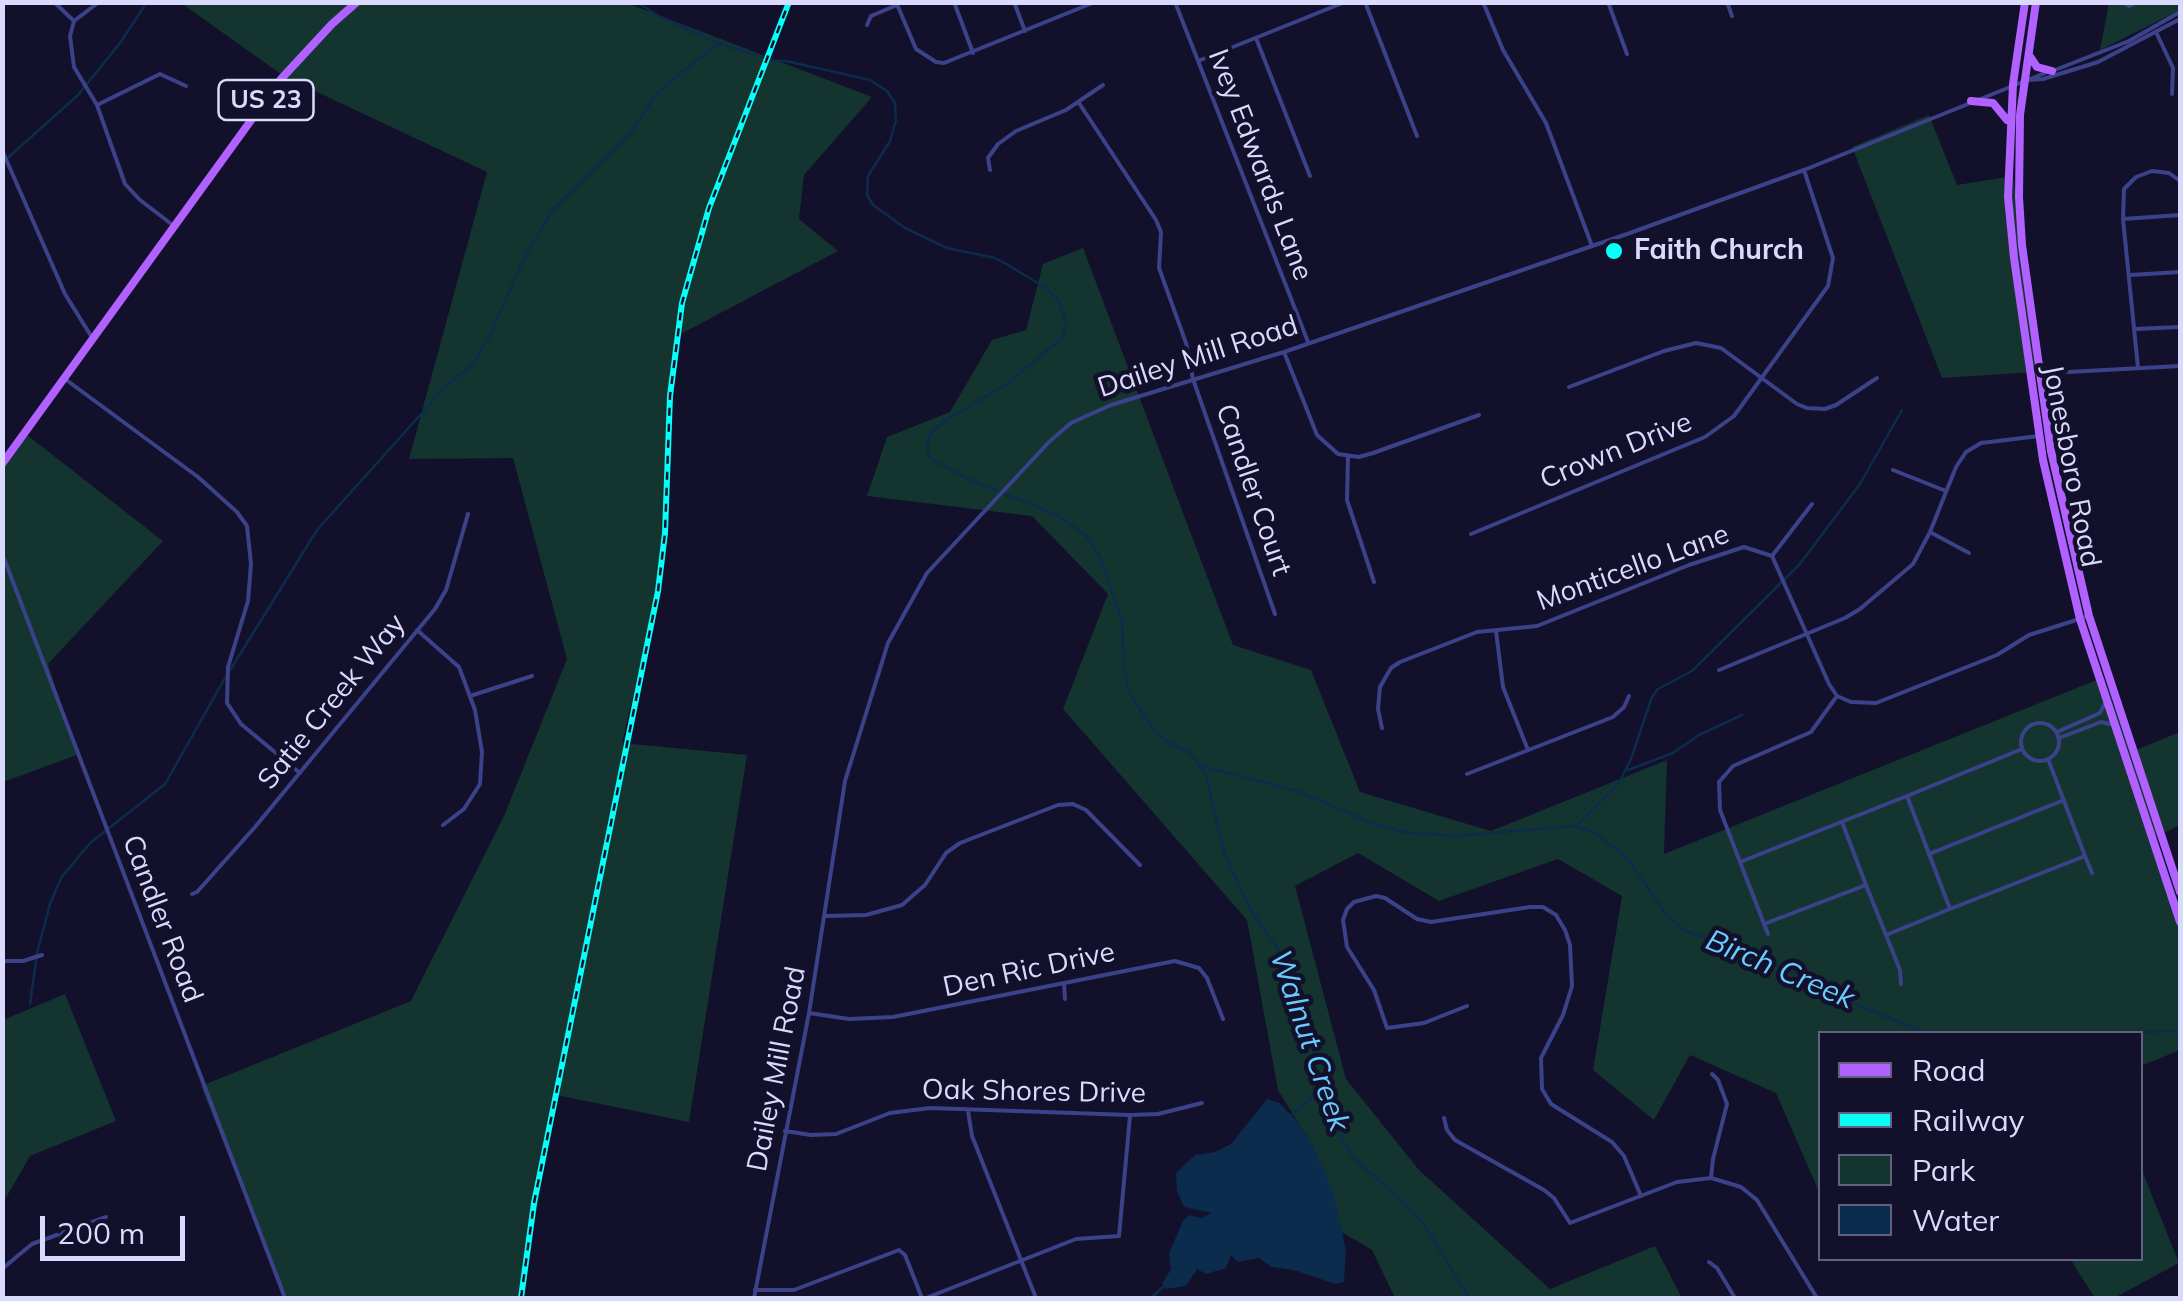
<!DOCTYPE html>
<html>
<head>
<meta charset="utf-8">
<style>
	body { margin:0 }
	#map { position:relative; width:2183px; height:1301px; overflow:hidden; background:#12102a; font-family:Mulish,sans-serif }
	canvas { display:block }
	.frame { position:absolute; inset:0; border:5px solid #dadaff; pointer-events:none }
	.legend { position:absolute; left:1818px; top:1031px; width:325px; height:230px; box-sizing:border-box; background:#12102a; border:2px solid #62617f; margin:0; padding:12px 18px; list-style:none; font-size:30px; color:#dadaff }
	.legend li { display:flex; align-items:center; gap:20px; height:50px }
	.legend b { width:50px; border:2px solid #62617f }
	.scale { position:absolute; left:40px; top:1216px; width:145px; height:45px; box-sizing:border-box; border:5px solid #dadaff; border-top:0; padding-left:12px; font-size:30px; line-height:35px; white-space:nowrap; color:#dadaff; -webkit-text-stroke:8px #12102a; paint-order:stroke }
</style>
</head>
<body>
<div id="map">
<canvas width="2183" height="1301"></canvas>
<div class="frame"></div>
<ul class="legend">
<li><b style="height:12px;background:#b061ff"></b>Road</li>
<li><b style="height:12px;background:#06fff8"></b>Railway</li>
<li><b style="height:28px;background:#13342f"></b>Park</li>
<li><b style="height:28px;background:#0c2c4d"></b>Water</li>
</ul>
<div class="scale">200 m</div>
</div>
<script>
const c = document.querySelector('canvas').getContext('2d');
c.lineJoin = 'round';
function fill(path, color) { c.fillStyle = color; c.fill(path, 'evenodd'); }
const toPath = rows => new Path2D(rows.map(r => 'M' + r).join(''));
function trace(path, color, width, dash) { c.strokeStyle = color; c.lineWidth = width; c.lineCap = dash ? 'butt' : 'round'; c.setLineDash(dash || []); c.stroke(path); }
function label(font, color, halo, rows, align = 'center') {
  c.font = font + ' Mulish,sans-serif'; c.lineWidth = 9; c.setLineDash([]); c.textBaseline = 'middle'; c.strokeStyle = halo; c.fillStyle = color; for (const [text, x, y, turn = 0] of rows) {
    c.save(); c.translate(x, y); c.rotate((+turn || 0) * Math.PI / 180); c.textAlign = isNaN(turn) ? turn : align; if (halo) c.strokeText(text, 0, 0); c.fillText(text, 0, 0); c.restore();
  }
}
fill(toPath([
	[181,3,627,3,872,97,804,175,799,219,838,251,675,337,661,576,622,743,747,755,689,1122,556,1095,522,1298,285,1298,201,1086,411,1001,504,816,567,659,513,458,409,459,487,172,285,77],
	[2109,3,2180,3,2180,10,2100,50],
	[1929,115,1957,185,2013,176,2036,372,1942,378,1852,147],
	[1083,248,1233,645,1311,670,1360,792,1491,831,1667,760,1664,854,2104,677,2131,752,2180,732,2180,825,2152,839,2180,904,2180,1050,2141,1066,2140,1034,1820,1034,1820,1194,1776,1093,1690,1055,1654,1120,1593,1070,1622,896,1558,859,1439,901,1358,853,1295,886,1346,1079,1419,1170,1550,1289,1655,1246,1682,1298,1395,1298,1372,1250,1335,1228,1307,1137,1278,1090,1247,920,1063,709,1108,594,1032,516,867,496,887,437,950,412,992,340,1026,330,1043,264],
	[27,435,163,541,48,664,77,755,3,782,3,465],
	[65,994,116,1121,30,1156,3,1203,3,1020],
	[2141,1168,2179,1263,2114,1298,2095,1298,2070,1259,2140,1258]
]), '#13342f');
fill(toPath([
	[1267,1099,1279,1103,1296,1120,1313,1146,1334,1193,1346,1251,1344,1282,1335,1284,1294,1270,1272,1267,1259,1258,1238,1262,1231,1255,1226,1268,1206,1274,1197,1269,1186,1286,1166,1289,1162,1284,1171,1269,1169,1253,1183,1221,1189,1215,1201,1218,1212,1213,1184,1207,1177,1191,1176,1173,1195,1155,1215,1152,1231,1144]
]), '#0c2c4d');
trace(toPath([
	[637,2,660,17,718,43,774,61,786,61,870,80,887,91,895,103,896,120,890,141,868,176,867,195,873,205,905,228,947,248,995,258,1008,265,1046,288,1059,301,1066,322,1063,337,1007,384,943,422,929,436,927,446,930,458,966,478,1057,515,1085,535,1099,555,1122,620,1124,667,1129,693,1153,729,1170,744,1189,752,1206,775,1224,853,1252,912,1277,947,1313,1050,1320,1095,1328,1115,1354,1159,1398,1197,1423,1223,1469,1298],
	[2,163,78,95,120,43,147,2],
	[229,672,317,530,447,385,473,364,490,335,523,260,552,211,630,134,659,91,718,43],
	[1201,766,1298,791,1369,822,1403,832,1454,836,1575,826,1594,832,1628,859,1663,910,1684,930,1785,969,1864,1008,1930,1034],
	[1628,770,1673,753,1699,735,1742,715],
	[1577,825,1619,783,1631,759,1652,697,1658,689,1692,671,1799,565,1860,484,1902,410],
	[30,1004,37,953,50,904,61,878,90,843,165,784,225,678],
	[2086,1034,2180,1031],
	[1292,1114,1318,1093],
	[1151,1298,1163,1287]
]), '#0c2c4d', 2.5);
trace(toPath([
	[54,2,74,21],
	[99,2,74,21,70,36,74,67,97,105,125,184,140,200,174,226],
	[896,2,916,49,936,62,944,63,1095,2],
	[954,2,973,53],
	[1014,2,1025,31],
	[1175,2,1308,342],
	[1365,2,1417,136],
	[1483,2,1503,50,1546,123,1592,246],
	[1608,2,1627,54],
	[1727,2,1732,16],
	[2123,2,2129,6,2137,2],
	[867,25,871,16,897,5],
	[2156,32,2173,68,2172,94],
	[1256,38,1310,176],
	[1198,61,1345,2],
	[2055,70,2129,41,2180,12],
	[2028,80,2043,79,2098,62,2180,19],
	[1079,103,1156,220,1161,232,1159,268,1186,343,1193,379,1275,614],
	[97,105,160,74,186,86],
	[2,150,65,294,91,336],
	[990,170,988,158,998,144,1016,131,1066,110,1103,85],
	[2123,219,2180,215],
	[2130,275,2180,272],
	[2135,329,2180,327],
	[1284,352,1317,435,1338,454,1359,457,1373,453,1479,415],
	[2138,368,2123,219,2124,189,2136,177,2152,171,2169,173,2180,181],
	[2030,374,2180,366],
	[65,379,198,477,237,512,247,526,251,564,248,601,228,667,227,703,241,724,300,773],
	[1569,387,1664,351,1696,343,1721,348,1797,404,1807,408,1825,409,1836,405,1877,378],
	[1348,457,1347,500,1374,582],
	[1893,470,1946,491],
	[1930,532,1969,553],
	[1471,534,1705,437,1734,416,1828,286,1833,258,1804,170],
	[2,553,285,1298],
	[1772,556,1812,504],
	[417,630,459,667,475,710,482,752,480,784,464,809,443,825],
	[1496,631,1503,687,1528,750],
	[1719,670,1845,618,1860,609,1913,564,1930,532,1956,467,1966,452,1981,443,2039,436],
	[470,696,532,676],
	'2021 742a19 19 0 1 1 38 0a19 19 0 1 1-38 0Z',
	[1382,728,1378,709,1380,687,1391,668,1400,662,1477,632,1537,626,1689,565,1744,547,1772,556,1829,684,1837,696,1851,702,1876,703,1997,655,2029,635,2089,616],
	[2057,732,2100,713,2106,701],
	[2059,738,2101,722,2114,725],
	[2022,749,1907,796,1950,909,2085,856,2048,759],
	[1467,774,1613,717,1624,707,1629,696],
	[1929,854,2064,800],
	[2085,856,2092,873],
	[1740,862,1720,810,1719,782,1733,766,1811,732,1837,696],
	[1866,885,1900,970,1901,984],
	[192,894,197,892,255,827,435,609,446,590,468,514],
	[826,916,866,915,902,905,925,885,946,853,960,843,1058,805,1073,804,1086,810,1140,865],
	[1764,924,1866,885,1842,822],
	[1768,934,1740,862,1907,796],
	[1886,935,1950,909],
	[2,961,23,961,42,955],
	[1064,984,1065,999],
	[1467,1006,1424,1023,1387,1028,1374,990,1347,947,1343,920,1347,909,1354,902,1376,896,1385,898,1417,919,1431,922,1530,907,1543,907,1556,915,1565,930,1570,945,1572,986,1563,1015,1541,1058,1542,1089,1551,1104,1612,1142,1624,1156,1641,1196],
	[809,1013,849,1019,893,1017,1175,961,1199,968,1207,978,1223,1019],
	[968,1111,972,1136,1036,1298],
	[1444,1118,1447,1130,1455,1140,1544,1190,1554,1198,1570,1223,1677,1182,1711,1178,1741,1187,1757,1200,1817,1298],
	[785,1131,811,1135,836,1134,890,1113,930,1108,1130,1115,1158,1114,1202,1103],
	[1711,1178,1713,1159,1727,1104,1718,1080,1712,1074],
	[1709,1262,1717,1268,1735,1298],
	[2,1269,32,1244,106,1217],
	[755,1290,794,1290,899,1250,905,1255,922,1298],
	[754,1298,809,1013,845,781,888,643,927,573,1049,442,1071,423,1111,405,1284,352,1627,234,1804,170,2045,73],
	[926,1298,1076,1239,1119,1236,1130,1116]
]), '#3b4289', 4);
trace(toPath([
	[2025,2,2013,84,2008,197,2014,258,2043,460,2080,619,2180,922],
	[2036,2,2020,115,2019,197,2022,245,2051,451,2089,616,2180,892],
	[2029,55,2037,67,2052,71],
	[1971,101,1993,103,2007,120],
	[2,464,281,79,332,24,357,2]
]), '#b061ff', 8);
const rail = toPath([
	[521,1298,534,1203,658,591,665,533,670,396,682,303,709,208,789,2]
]);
trace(rail, '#06fff8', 6);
trace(rail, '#12102a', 2.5, [8]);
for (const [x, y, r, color] of [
	[1614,251,10,"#06fff8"]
]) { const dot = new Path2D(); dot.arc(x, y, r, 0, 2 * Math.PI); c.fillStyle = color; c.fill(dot); trace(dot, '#12102a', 4); }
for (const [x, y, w] of [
	[266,100,95]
]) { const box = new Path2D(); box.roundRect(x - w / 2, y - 20, w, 40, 8); c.fillStyle = '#12102a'; c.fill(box); trace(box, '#dadaff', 2.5); }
label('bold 25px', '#dadaff', null, [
	["US 23",266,100]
]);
label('28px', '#dadaff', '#12102a', [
	["Ivey Edwards Lane",1260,165,69],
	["Dailey Mill Road",1198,357,-18],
	["Crown Drive",1616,451,-22],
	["Jonesboro Road",2071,466,79],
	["Candler Court",1253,490,71],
	["Monticello Lane",1633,568,-20],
	["Satie Creek Way",332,702,-51],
	["Candler Road",162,919,69],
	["Den Ric Drive",1029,970,-12],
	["Dailey Mill Road",777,1069,-79],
	["Oak Shores Drive",1034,1092,1]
]);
label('bold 28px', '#dadaff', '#12102a', [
	["Faith Church",1634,251]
], 'left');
label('italic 30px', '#68ccff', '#12102a', [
	["Birch Creek",1780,970,23],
	["Walnut Creek",1309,1041,71]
]);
</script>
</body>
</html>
